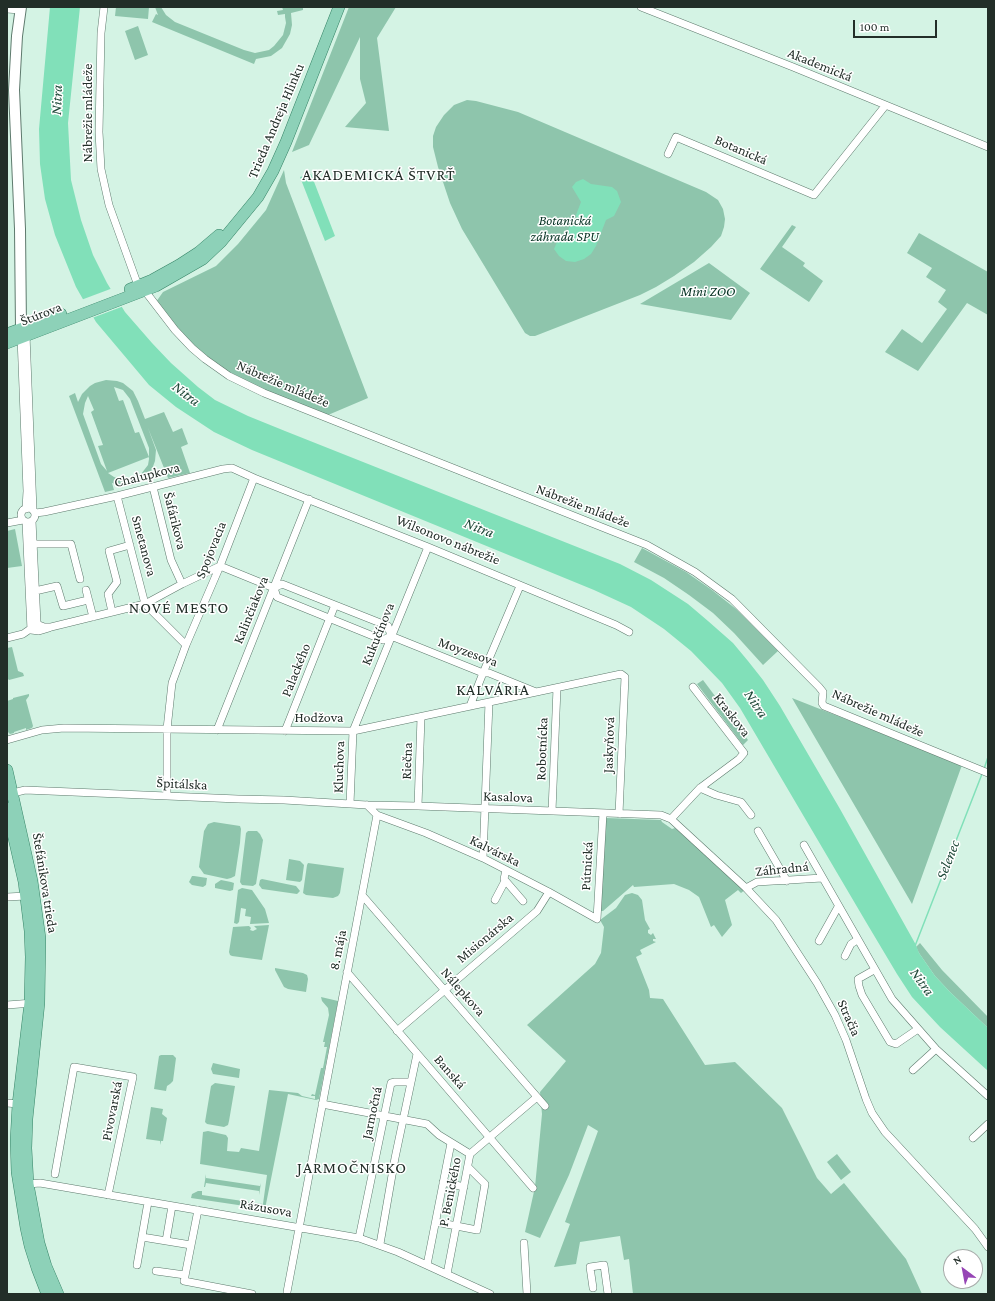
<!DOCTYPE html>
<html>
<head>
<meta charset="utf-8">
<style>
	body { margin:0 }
	#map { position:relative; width:995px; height:1301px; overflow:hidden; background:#d4f3e4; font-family:"Crimson Pro",serif }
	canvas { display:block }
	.frame { position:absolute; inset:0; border:8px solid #222e28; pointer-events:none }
	.north { position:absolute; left:943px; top:1249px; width:40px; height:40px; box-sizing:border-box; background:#fff; border:1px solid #a7aba9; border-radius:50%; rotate:328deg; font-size:11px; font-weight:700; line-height:16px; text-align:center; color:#222e28 }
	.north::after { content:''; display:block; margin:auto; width:14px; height:18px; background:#9645b5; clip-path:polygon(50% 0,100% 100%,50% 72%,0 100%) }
	.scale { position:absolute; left:853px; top:20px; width:84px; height:18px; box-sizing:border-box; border:2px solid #222e28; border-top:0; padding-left:5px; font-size:12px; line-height:14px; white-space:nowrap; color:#222e28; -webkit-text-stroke:3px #fff; paint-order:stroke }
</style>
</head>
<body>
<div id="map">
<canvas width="995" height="1301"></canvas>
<div class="frame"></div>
<div class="north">N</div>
<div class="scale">100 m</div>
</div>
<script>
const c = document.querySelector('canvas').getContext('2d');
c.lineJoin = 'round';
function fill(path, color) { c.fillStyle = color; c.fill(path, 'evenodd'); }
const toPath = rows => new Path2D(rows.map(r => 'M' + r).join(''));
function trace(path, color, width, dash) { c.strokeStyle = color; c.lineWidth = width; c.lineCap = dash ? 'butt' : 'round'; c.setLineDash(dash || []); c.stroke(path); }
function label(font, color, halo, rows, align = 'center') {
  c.font = font + ' "Crimson Pro",serif'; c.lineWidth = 3; c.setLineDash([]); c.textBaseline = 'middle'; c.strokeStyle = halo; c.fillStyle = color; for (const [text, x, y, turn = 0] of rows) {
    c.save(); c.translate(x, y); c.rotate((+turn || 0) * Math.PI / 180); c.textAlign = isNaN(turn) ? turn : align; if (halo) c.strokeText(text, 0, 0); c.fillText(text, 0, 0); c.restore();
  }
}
fill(toPath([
	[116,7,149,7,148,19,115,16],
	[155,7,161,7,166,15,175,22,244,50,255,53,269,50,274,46,283,35,286,23,285,17,285,14,278,15,277,11,283,10,282,7,289,7,290,8,303,7,303,10,291,13,292,25,290,34,282,48,271,56,256,59,254,64,152,22,156,14,158,15],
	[349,7,396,7,377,38,389,131,345,127,366,103,360,79,360,37,309,145,292,152],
	[138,26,148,55,135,60,125,31],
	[467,100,476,101,518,112,706,192,718,200,723,209,725,219,724,227,721,236,711,247,694,262,674,276,656,287,640,295,535,336,530,336,525,333,462,229,450,203,438,167,433,147,433,136,436,127,444,115,454,105],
	[284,170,286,183,368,398,328,415,264,390,225,371,193,346,181,333,156,302,163,292,216,266,238,244,266,210],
	[792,225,796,227,782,247,805,263,803,266,823,281,809,302,760,269],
	[919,233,988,272,988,315,967,303,918,371,885,352,902,329,922,343,947,309,938,302,946,290,926,277,932,268,907,253],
	[709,263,750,293,731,320,640,304],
	[106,380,117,381,123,383,133,391,138,401,145,419,164,412,173,432,182,428,188,444,181,447,190,473,168,478,148,428,156,450,155,461,151,472,142,480,132,485,122,486,112,483,114,490,105,492,69,396,75,393,78,402,82,394,90,386,95,383],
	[114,387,123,390,130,399,149,448,149,459,148,465,141,474,130,479,119,479,114,477,108,473,149,457,139,432,135,433,123,400,119,401],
	[88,396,94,410,91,412,103,445,98,446,107,471,101,464,83,414,85,403],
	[15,529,22,566,7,568,7,531],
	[642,548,686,572,712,590,736,609,778,651,763,665,734,633,713,613,689,595,664,578,634,562],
	[12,647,18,671,23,673,24,676,9,680,7,678,7,648],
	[703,680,748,740,743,745,697,684],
	[29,694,29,696,26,700,33,726,32,728,26,730,26,728,14,732,14,733,10,734,7,731,7,701,13,699,13,698],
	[792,698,962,765,912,904],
	[606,818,661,820,662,822,672,829,675,828,746,889,741,893,738,890,725,900,732,925,722,937,714,925,711,927,699,897,689,890,674,884,634,887,633,885,603,911,599,911],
	[214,822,240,826,241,829,240,843,235,876,231,878,227,879,204,874,199,867,204,831,208,824],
	[248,831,257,831,260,834,263,840,256,884,253,886,242,885,240,882,246,833],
	[289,859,300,861,304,865,302,880,300,882,286,880],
	[308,863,344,868,340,893,338,896,333,898,306,895,303,893,307,865],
	[192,876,194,876,207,878,206,885,203,887,192,885,189,882],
	[262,879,296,886,300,891,297,894,262,889,259,885,260,880],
	[221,880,231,882,234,883,233,890,230,891,215,888,215,884],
	[242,888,252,890,265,909,269,923,250,924,251,917,245,916,246,909,241,908,239,922,237,924,234,923,238,890],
	[632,893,638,895,642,900,645,920,650,929,648,930,648,933,651,935,653,933,656,939,653,939,653,941,656,942,640,950,642,954,636,957,649,990,650,998,663,999,705,1065,735,1062,782,1108,817,1178,831,1194,844,1183,906,1259,922,1294,633,1294,629,1259,624,1260,620,1236,580,1242,576,1264,554,1267,570,1224,565,1222,598,1131,588,1125,569,1175,540,1238,525,1232,535,1187,542,1114,540,1092,566,1061,527,1025,595,964,601,953,604,927,600,920,616,908,625,895],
	[269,925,262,960,232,956,230,955,229,952,233,927,249,926,251,928,250,930,253,931,257,929,254,926],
	[920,943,942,970,988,1017,988,1028,950,992,935,976,919,953,916,947],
	[275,968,303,973,307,975,308,979,306,992,288,989,284,987,275,970],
	[321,997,338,1001,319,1099,316,1100,288,1094,265,1209,191,1198,192,1194,198,1191,202,1191,202,1195,263,1204,267,1175,200,1164,203,1132,208,1131,226,1135,228,1138,227,1151,239,1152,241,1148,259,1151,269,1090,298,1093,302,1096,315,1099,315,1096,311,1096,312,1094,315,1095,321,1068,323,1068,327,1047,324,1047,325,1042,323,1042,329,1015,328,1008,322,1001],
	[161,1055,173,1055,176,1058,173,1081,170,1084,167,1086,166,1091,154,1089,159,1056],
	[213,1063,240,1069,239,1078,213,1074,211,1069],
	[215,1083,235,1086,229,1121,228,1125,224,1127,207,1124,205,1122,211,1086],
	[151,1107,163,1109,162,1114,167,1118,163,1141,161,1141,160,1145,160,1141,146,1139],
	[837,1154,851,1172,841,1180,827,1162],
	[206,1174,206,1178,260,1186,261,1183,259,1195,259,1191,206,1183,205,1187,204,1187]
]), '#8ec5ac');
fill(toPath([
	[50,7,80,7,68,123,71,180,81,220,93,255,107,283,125,312,152,343,171,363,198,387,215,400,248,416,285,431,620,564,651,580,688,604,708,621,733,643,748,661,763,680,780,706,840,809,916,945,919,953,935,976,950,992,988,1028,988,1071,940,1027,912,997,897,974,866,922,740,708,722,683,691,651,664,629,631,607,594,590,252,450,214,432,176,407,149,385,128,360,96,322,76,287,55,235,45,199,40,164,39,129],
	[311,174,335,236,325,241,300,177],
	[583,179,591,184,612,187,617,191,621,202,614,216,606,220,596,246,591,254,584,259,575,262,566,261,559,256,554,249,557,242,568,230,571,224,577,220,576,215,581,202,572,187,576,182]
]), '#81e0b9');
fill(toPath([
	[113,288,124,306,92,318,81,300]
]), '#d4f3e4');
trace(toPath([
	[984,769,988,757],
	[915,946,982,774]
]), '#81e0b9', 1.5);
const street = toPath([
	[104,7,101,33,99,132,101,169,109,205,136,280,140,285],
	[641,7,793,67,988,147],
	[7,9,20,10],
	[668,154,676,137,814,195,885,106],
	[145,291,175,330,192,348,205,359,229,376,264,393,647,545,695,572,732,599,819,687,823,692,822,703,824,706,988,773],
	[26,335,33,510],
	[21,337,27,491,26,509],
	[153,487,171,560,182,584],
	[117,496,145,604,186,645],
	'21 515a7 7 0 1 1 14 0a7 7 0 1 1-14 0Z',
	[35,513,44,512,117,496,223,469,232,468,254,478,428,547,616,625,629,632],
	[32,521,37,623],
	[26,522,31,630,39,631,49,628],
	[7,523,23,520],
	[33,544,71,544,80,579],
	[220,566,274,588,282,584,388,626,391,636,383,640,277,597,274,588],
	[86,590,93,617],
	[35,591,57,586,63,606,88,600],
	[112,612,108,594,117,582,109,551,130,545],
	[37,623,39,625,44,627,51,627,145,604,182,584,220,566],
	[391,636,483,673,489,673,536,692],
	[7,638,23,634,33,627],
	[470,706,483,673,520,586],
	[217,730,309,499],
	[285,731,335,605],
	[7,740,42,730,64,728,353,731,621,674,625,677,619,814],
	[700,788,716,795,741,802,751,815],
	[13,793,25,790,238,799,284,800,367,805,418,806,661,815,671,819,746,888,776,920,817,983,835,1015,846,1040,866,1099,872,1113,885,1132,975,1229,988,1247],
	[167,796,167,729,172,683,186,645,220,566,254,478],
	[350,804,353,731,428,547],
	[367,805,377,815,426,833,483,858,549,892,597,919,603,813],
	[418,806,421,717],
	[552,811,557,688],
	[671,819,700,788,739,759,744,753,693,687],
	[758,831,787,881],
	[804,845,892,999,936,1049,988,1096],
	[483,858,489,702],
	[506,870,504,879,523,901],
	[746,888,757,882,822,878],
	[362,895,545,1106],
	[7,897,26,896],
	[495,900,505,881],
	[819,941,838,907],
	[845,956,851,944,857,940],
	[874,970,858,979,859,986,862,995,890,1042,896,1044,918,1029],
	[347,972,533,1188],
	[7,1005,33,1003],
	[397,1031,537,911,549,892],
	[913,1070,936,1049],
	[7,1103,18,1104],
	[322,1104,427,1124,439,1135,470,1154],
	[973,1138,988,1124],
	[55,1174,74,1067,133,1077,108,1195],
	[443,1182,464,1187],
	[28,1184,40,1183,359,1238,398,1252,490,1294],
	[198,1210,184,1281,252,1294],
	[436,1222,477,1230,485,1184,468,1167],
	[142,1237,191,1245],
	[359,1238,391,1083,395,1082,411,1082],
	[166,1241,172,1206],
	[524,1243,527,1294],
	[380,1244,395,1158,417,1054],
	[137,1265,148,1202],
	[427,1265,451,1143],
	[156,1271,185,1275],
	[447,1274,470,1154,537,1097],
	[593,1288,590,1267,604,1265,608,1294],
	[287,1292,377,815]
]);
const secondary = toPath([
	[21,329,20,229,14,90,17,36,21,7]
]);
const primary = toPath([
	[130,289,152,280,179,265,199,252,219,235],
	[7,334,61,314],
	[7,343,156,286,203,259,221,242,258,197,273,171,286,142,339,7],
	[7,770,32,881,40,938,39,1003,27,1119,26,1148,28,1184,39,1243,46,1266,58,1294],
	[7,808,24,882,30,931,31,957,30,1003,18,1104,16,1140,17,1172,26,1228,30,1246,37,1268,47,1294]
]);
trace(street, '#5e7a6d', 8);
trace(secondary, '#5e7a6d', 12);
trace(primary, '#368467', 12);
trace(street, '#fff', 7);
trace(secondary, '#fff', 10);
trace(primary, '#8dd1b8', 11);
label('14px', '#222e28', '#fff', [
	["Akademická",820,65,22],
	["Nábrežie mládeže",88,113,-90],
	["Trieda Andreja Hlinku",276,121,-67],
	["Botanická",741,150,23],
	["Štúrova",41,314,-21],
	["Nábrežie mládeže",283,384,23],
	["Chalupkova",147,475,-14],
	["Nábrežie mládeže",583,506,21],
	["Šafárikova",175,521,76],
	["Wilsonovo nábrežie",448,540,22],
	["Smetanova",144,546,75],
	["Spojovacia",211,550,-68],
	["Kalinčiakova",251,610,-68],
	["Kukučínova",378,634,-68],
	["Moyzesova",468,652,20],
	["Palackého",296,670,-68],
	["Nábrežie mládeže",878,713,24],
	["Kraskova",732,715,52],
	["Hodžova",319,718],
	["Jaskyňová",609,745,-88],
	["Robotnícka",542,749,-88],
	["Riečna",407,761,-88],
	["Kluchova",339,767,-88],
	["Špitálska",182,784,3],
	["Kasalova",508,797,2],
	["Kalvárska",495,851,26],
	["Pútnická",587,866,-87],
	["Záhradná",782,869,-6],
	["Štefánikova trieda",45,883,81],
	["Misionárska",485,938,-40],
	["8. mája",338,950,-79],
	["Nálepkova",463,992,49],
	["Stračia",849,1018,66],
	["Banská",450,1072,49],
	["Pivovarská",112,1111,-79],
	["Jarmočná",372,1113,-78],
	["P. Benického",450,1192,-79],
	["Rázusova",266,1208,10]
]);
label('italic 14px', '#073324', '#fff', [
	["Botanická",565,221],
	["záhrada SPU",565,237],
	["Mini ZOO",708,292]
]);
label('italic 15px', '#1f4939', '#fff', [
	["Nitra",57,100,-88],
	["Nitra",186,394,37],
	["Nitra",479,528,21],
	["Nitra",756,704,56],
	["Selenec",948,860,-69],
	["Nitra",922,982,54]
]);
c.letterSpacing = '1px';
label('16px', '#222e28', '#fff', [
	["AKADEMICKÁ ŠTVRŤ",379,175],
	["NOVÉ MESTO",179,608],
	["KALVÁRIA",493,690],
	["JARMOČNISKO",352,1168]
]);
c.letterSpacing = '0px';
</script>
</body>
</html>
